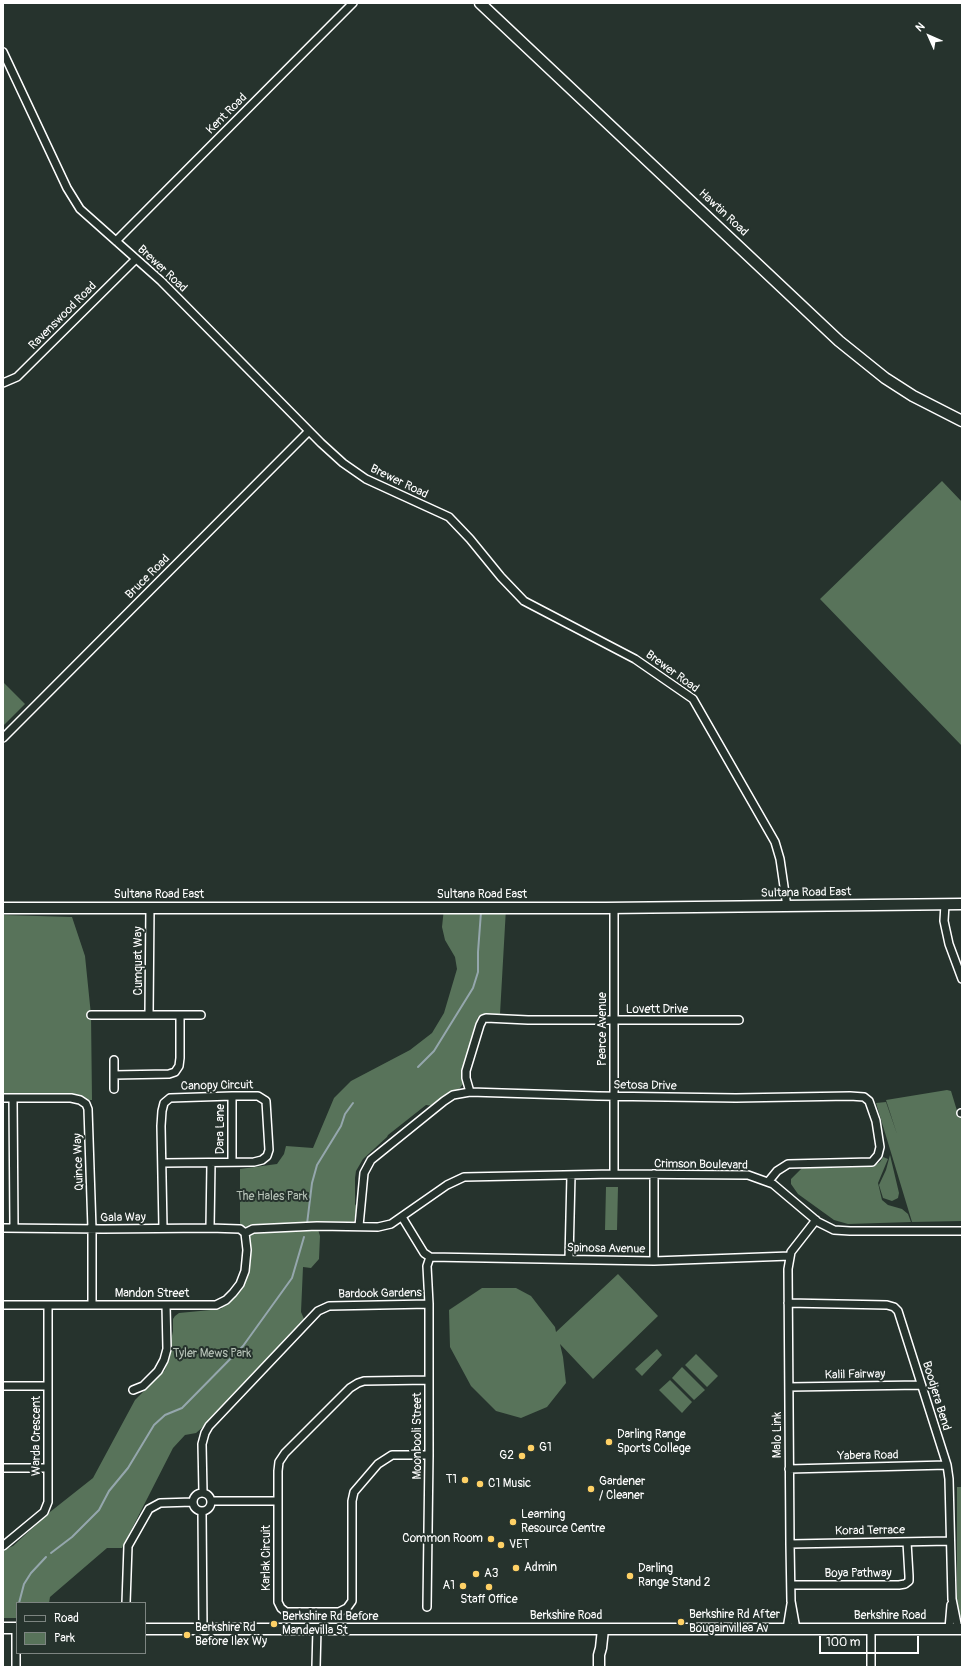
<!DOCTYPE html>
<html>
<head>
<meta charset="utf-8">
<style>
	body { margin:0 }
	#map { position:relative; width:965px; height:1670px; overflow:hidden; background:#26332d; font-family:Pangolin,sans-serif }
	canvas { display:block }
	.frame { position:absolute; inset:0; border:4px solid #fff; pointer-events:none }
	.legend { position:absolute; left:16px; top:1602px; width:130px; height:52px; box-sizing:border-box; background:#26332d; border:1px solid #7d8581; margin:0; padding:5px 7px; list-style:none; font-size:12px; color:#fff }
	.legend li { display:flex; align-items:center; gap:8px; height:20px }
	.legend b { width:20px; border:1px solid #7d8581 }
	.north { position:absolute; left:909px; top:16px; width:40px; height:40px; -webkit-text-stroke:3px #26332d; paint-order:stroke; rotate:315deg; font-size:11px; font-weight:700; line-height:16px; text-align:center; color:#fff }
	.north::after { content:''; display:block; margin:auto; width:14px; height:18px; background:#fff; clip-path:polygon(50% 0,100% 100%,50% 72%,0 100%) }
	.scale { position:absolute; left:819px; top:1636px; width:100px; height:18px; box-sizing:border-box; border:2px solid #fff; border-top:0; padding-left:5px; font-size:12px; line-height:14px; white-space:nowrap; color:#fff; -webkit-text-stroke:3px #26332d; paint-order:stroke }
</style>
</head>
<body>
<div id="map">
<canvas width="965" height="1670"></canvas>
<div class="frame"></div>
<ul class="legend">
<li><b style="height:5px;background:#26332d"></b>Road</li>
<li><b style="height:11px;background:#58735a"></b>Park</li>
</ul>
<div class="north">N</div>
<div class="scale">100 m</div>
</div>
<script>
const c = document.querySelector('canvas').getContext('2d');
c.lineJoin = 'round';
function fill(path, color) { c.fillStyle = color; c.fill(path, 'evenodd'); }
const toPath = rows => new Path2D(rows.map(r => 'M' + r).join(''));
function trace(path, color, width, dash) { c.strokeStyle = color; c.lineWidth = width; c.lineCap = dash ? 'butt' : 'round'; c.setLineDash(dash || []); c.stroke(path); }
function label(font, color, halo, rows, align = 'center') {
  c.font = font + ' Pangolin,sans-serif'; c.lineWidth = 4; c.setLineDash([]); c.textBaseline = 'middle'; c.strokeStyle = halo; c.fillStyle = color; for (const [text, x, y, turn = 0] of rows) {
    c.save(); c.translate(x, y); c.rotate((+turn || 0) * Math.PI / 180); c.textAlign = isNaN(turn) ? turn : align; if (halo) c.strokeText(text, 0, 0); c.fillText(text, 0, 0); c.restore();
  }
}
fill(toPath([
	[942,481,962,502,962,746,820,599],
	[3,682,25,704,3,726],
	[444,908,506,908,500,1014,482,1014,478,1017,463,1068,463,1084,460,1088,433,1106,426,1105,388,1135,387,1137,363,1159,356,1171,355,1178,355,1204,357,1207,353,1226,317,1226,320,1236,319,1259,311,1268,303,1267,301,1312,304,1319,204,1426,196,1433,185,1435,173,1448,122,1548,107,1548,50,1597,49,1603,17,1603,17,1618,3,1618,3,1550,13,1546,50,1512,93,1478,135,1400,165,1370,173,1331,173,1319,175,1316,179,1313,221,1309,226,1300,240,1284,246,1239,240,1229,240,1169,277,1164,284,1154,286,1146,313,1148,334,1098,351,1081,410,1050,432,1033,444,1013,457,969,455,957,445,940,442,927],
	[3,915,72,917,85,956,91,1015,92,1100,3,1098],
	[947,1090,951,1091,958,1114,962,1113,962,1221,912,1222,876,1103,886,1102,897,1134,886,1100],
	[890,1155,899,1193,898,1198,892,1201,883,1198,879,1185,886,1170],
	[883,1157,888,1159,878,1183,882,1200,888,1205,902,1209,908,1214,911,1222,848,1224,834,1220,798,1194,791,1184,791,1179,802,1168,872,1167,880,1162],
	[606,1187,618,1187,617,1230,605,1230],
	[618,1274,658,1316,593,1379,560,1344,563,1357,566,1383,547,1407,521,1418,496,1411,471,1386,450,1347,449,1310,482,1288,516,1288,531,1296,555,1327,556,1332],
	[657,1349,662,1355,642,1376,635,1369],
	[696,1354,718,1376,707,1387,685,1365],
	[682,1367,705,1390,694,1400,672,1378],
	[670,1380,692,1402,682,1413,659,1390],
	[957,1487,962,1487,962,1618,957,1614]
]), '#58735a');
trace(toPath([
	[418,1067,434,1051,473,988,478,972,478,952,481,912],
	[307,1224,312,1183,317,1165,341,1126,345,1114,353,1103],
	[51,1553,72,1537,99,1510,109,1491,128,1468,154,1425,165,1415,182,1408,243,1346,292,1278,304,1237],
	[19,1603,24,1584,31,1573,46,1557]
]), '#95a7ad', 2);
const street = toPath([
	[3,52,67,188,80,209,161,281,321,443,343,463,366,479,449,517,470,539,501,577,524,601,635,659,693,699,775,842,780,859,787,907],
	[116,241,353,3],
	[3,383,17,377,136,259],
	[3,738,309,431],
	[945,904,944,921,949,944,962,979],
	[614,908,614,1174],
	[149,1014,150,907],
	[91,1015,201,1015],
	[114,1060,114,1075,169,1074,175,1072,179,1066,180,1058,180,1015],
	[114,1075,114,1089],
	[470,1092,466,1078,466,1071,480,1025,483,1019,486,1018,528,1020,739,1020],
	[232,1096,232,1162],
	[3,1098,71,1098,80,1100,86,1104,88,1109,92,1229,92,1305],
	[13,1098,14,1228],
	[961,1113,962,1113],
	[654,1174,654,1261],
	[402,1217,424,1253,430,1257],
	[359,1226,364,1173,371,1160,444,1101,453,1095,470,1092,598,1096,736,1098,850,1096,864,1097,869,1101,876,1121,880,1147,878,1155,872,1162,788,1164,777,1171,768,1182],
	[3,1228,103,1229,210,1228,240,1229,245,1233,253,1229,317,1226,378,1227,391,1224,447,1185,464,1177,614,1174,748,1175,773,1184,818,1222,834,1230,850,1231,962,1231],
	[163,1228,161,1126,162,1111,164,1103,170,1098,232,1096,258,1096,266,1101,269,1150,267,1156,262,1160,254,1162,163,1163],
	[210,1228,211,1163],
	[569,1259,571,1175],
	[788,1303,887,1305,894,1307,898,1311,947,1465,949,1479,952,1599,958,1629],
	[3,1305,216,1305,226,1300,233,1293,240,1284,245,1271,247,1250,245,1233],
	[429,1380,364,1381,358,1383,350,1388,285,1453,279,1462,278,1471,278,1602,281,1608,286,1612,339,1612,347,1608,352,1601,352,1501,354,1492,378,1464,392,1455,429,1455],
	[3,1386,48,1386],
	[789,1387,921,1385],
	[133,1390,143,1386,158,1371,164,1360,167,1349,166,1305],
	[3,1468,48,1468],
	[789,1469,947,1465],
	[203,1492,202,1444,205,1433,209,1426,318,1311,329,1306,429,1304],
	'193 1502a9 9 0 1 1 18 0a9 9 0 1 1-18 0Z',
	[212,1501,278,1501],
	[202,1511,203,1629],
	[790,1544,950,1541],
	[3,1546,44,1512,48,1502,48,1305],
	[792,1585,899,1585,905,1584,909,1581,909,1576,907,1542],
	[126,1603,128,1546,149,1509,160,1503,193,1502],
	[427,1607,429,1455,429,1304,427,1266,430,1257,654,1261,790,1256],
	[16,1628,16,1667],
	[871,1628,871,1667],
	[787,1629,791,1604],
	[796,1629,791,1601,790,1544,788,1269,791,1252,816,1220],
	[949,1629,951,1605],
	[316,1667,317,1628]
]);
const secondary = toPath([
	[480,3,839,341,885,378,913,396,962,421],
	[3,908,606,908,962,904],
	[3,1628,17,1628],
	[145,1629,962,1629],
	[599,1667,599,1655,601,1648,603,1629]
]);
trace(street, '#fff', 10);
trace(secondary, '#fff', 13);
trace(street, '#26332d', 7);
trace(secondary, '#26332d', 10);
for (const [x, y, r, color] of [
	[609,1442,4,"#ffd166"],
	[531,1448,4,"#ffd166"],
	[522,1456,4,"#ffd166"],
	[465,1480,4,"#ffd166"],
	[480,1484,4,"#ffd166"],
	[591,1489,4,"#ffd166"],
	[513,1522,4,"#ffd166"],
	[491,1539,4,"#ffd166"],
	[501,1545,4,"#ffd166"],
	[516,1568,4,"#ffd166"],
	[476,1574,4,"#ffd166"],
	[630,1576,4,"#ffd166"],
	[463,1586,4,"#ffd166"],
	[489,1587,4,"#ffd166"],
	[681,1622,4,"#ffd166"],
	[274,1624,4,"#ffd166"],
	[187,1635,4,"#ffd166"]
]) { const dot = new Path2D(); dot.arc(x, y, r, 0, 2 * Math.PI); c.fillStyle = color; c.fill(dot); trace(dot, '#26332d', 1.5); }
label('12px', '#fff', '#26332d', [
	["Kent Road",227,114,-45],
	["Hawtin Road",723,213,43],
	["Brewer Road",162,269,43],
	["Ravenswood Road",63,316,-45],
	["Brewer Road",399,482,26],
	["Bruce Road",148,577,-45],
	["Brewer Road",672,672,36],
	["Sultana Road East",806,893,-1],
	["Sultana Road East",159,895],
	["Sultana Road East",482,895],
	["Cumquat Way",139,961,-90],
	["Lovett Drive",657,1010],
	["Pearce Avenue",603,1029,-90],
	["Canopy Circuit",217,1086,-1],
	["Setosa Drive",645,1086,1],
	["Dara Lane",221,1129,-90],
	["Quince Way",79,1162,-92],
	["Crimson Boulevard",701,1165,1],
	["Gala Way",123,1218,-1],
	["Spinosa Avenue",606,1249,1],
	["Mandon Street",152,1294],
	["Bardook Gardens",380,1294,-1],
	["Kalil Fairway",855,1375,-1],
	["Boodjera Bend",936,1396,73],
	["Malo Link",778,1435,-90],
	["Warda Crescent",37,1436,-90],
	["Moonbooli Street",418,1436,-90],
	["Yabera Road",868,1456,-1],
	["Korad Terrace",870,1531,-1],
	["Karlak Circuit",267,1558,-90],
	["Boya Pathway",858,1574],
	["Berkshire Road",566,1616],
	["Berkshire Road",890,1616]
]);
label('12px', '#b4c0b5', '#26332d', [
	["The Hales Park",272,1197],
	["Tyler Mews Park",212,1354]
]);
label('12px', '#fff', '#26332d', [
	["Darling Range",617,1435],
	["Sports College",617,1449],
	["G1",539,1448],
	["G2",514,1456,"right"],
	["T1",457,1480,"right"],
	["Gardener",599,1482],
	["/ Cleaner",599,1496],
	["C1 Music",488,1484],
	["Learning",521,1515],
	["Resource Centre",521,1529],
	["Common Room",483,1539,"right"],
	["VET",509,1545],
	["Admin",524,1568],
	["Darling",638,1569],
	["Range Stand 2",638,1583],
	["A3",484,1574],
	["A1",455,1586,"right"],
	["Staff Office",489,1600,"center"],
	["Berkshire Rd After",689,1615],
	["Bougainvillea Av",689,1629],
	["Berkshire Rd Before",282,1617],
	["Mandevilla St",282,1631],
	["Berkshire Rd",195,1628],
	["Before Ilex Wy",195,1642]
], 'left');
</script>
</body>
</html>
